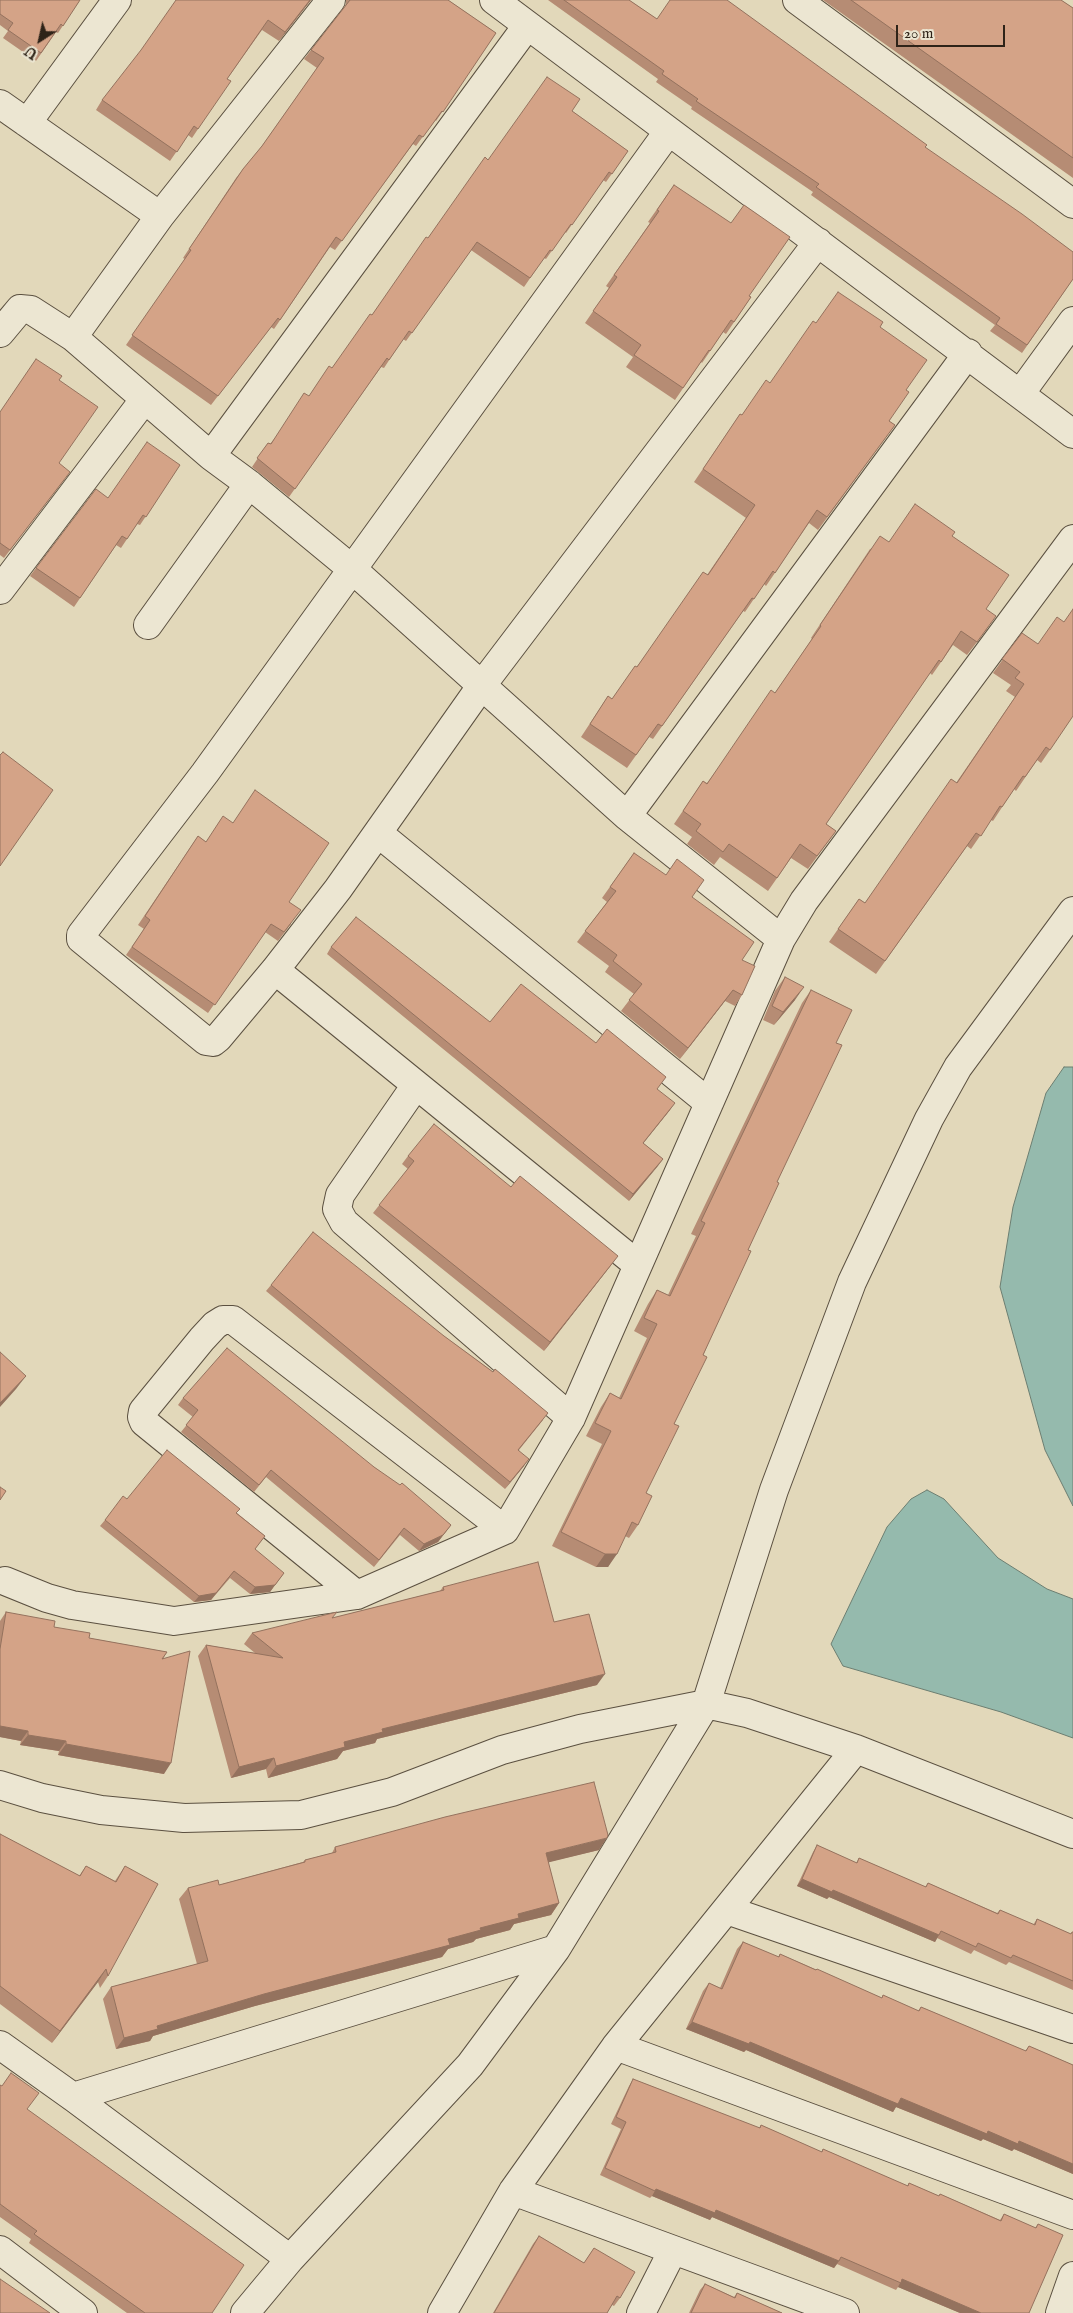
<!DOCTYPE html>
<html>
<head>
<meta charset="utf-8">
<style>
	body { margin:0 }
	#map { position:relative; width:1073px; height:2313px; overflow:hidden; background:#e2d8ba; font-family:"IM FELL English",serif }
	canvas { display:block }
	.north { position:absolute; left:15px; top:15px; width:50px; height:50px; -webkit-text-stroke:4px #ece6d2; paint-order:stroke; rotate:215deg; font-size:14px; font-weight:700; line-height:20px; text-align:center; color:#2e2318 }
	.north::after { content:''; display:block; margin:auto; width:18px; height:22px; background:#2e2318; clip-path:polygon(50% 0,100% 100%,50% 72%,0 100%) }
	.scale { position:absolute; left:896px; top:25px; width:109px; height:22px; box-sizing:border-box; border:2px solid #2e2318; border-top:0; padding-left:6px; font-size:15px; line-height:18px; white-space:nowrap; color:#2e2318; -webkit-text-stroke:4px #ece6d2; paint-order:stroke }
</style>
</head>
<body>
<div id="map">
<canvas width="1073" height="2313"></canvas>
<div class="north">U</div>
<div class="scale">20 m</div>
</div>
<script>
const c = document.querySelector('canvas').getContext('2d');
c.lineJoin = 'round';
function fill(path, color) { c.fillStyle = color; c.fill(path, 'evenodd'); }
const toPath = rows => new Path2D(rows.map(r => 'M' + r).join(''));
function trace(path, color, width, dash) { c.strokeStyle = color; c.lineWidth = width; c.lineCap = dash ? 'butt' : 'round'; c.setLineDash(dash || []); c.stroke(path); }
const water = toPath([
	[1064,1067,1073,1067,1073,1506,1045,1450,1000,1287,1013,1207,1046,1093,1064,1067],
	[927,1490,944,1499,998,1558,1047,1589,1073,1599,1073,1738,1001,1712,843,1666,831,1644,862,1579,887,1527,911,1499,927,1490]
]);
fill(water, '#95baad');
trace(water, '#6c7e71', 1);
const minor = toPath([
	[494,0,1073,434],
	[797,0,1073,204],
	[0,104,160,216],
	[27,123,117,0],
	[668,132,205,773,81,935,81,939,206,1041,213,1042,218,1038,275,970,338,889,482,685,818,242],
	[0,333,20,309,31,310,73,337,211,456,249,484,352,569,627,816],
	[73,337,160,216,331,0],
	[1020,394,1073,321],
	[211,456,527,26],
	[0,590,144,400],
	[148,625,249,484],
	[378,833,709,1103],
	[781,939,627,816,968,353],
	[275,970,638,1265],
	[416,1085,340,1195,337,1209,344,1222,571,1418],
	[5,1581,47,1598,72,1605,174,1621,357,1595,505,1530,571,1418,781,939,804,901,1073,539],
	[357,1595,144,1422,142,1417,143,1411,202,1339,215,1325,223,1320,233,1320,505,1530],
	[0,1785,42,1798,101,1810,184,1818,301,1815,392,1792,502,1750,580,1729,706,1704,747,1713,856,1749,1073,1834],
	[727,1910,1073,2029],
	[0,2045,73,2097,290,2259],
	[616,2046,1073,2215],
	[73,2097,556,1949],
	[513,2191,845,2313],
	[0,2250,83,2313],
	[245,2313,290,2259,470,2065,556,1949,706,1704,774,1490,852,1282,929,1119,958,1067,1073,911],
	[442,2313,513,2191,616,2046,856,1749],
	[641,2313,673,2250],
	[1060,2313,1073,2276]
]);
trace(minor, '#5b5040', 30);
trace(minor, '#ece6d2', 28);
fill(toPath([
	[0,0,80,0,58,33,56,32,36,61,3,38,8,31,0,25],
	[311,0,279,41,262,30,227,79,198,129,192,138,188,135,170,161,96,110,102,100],
	[346,0,448,0,496,33,436,121,435,120,416,146,413,144,335,250,330,247,274,329,271,327,211,405,126,345,185,259,183,258,236,178,262,146,317,68,304,59,345,7,346,3],
	[548,0,629,0,657,19,925,147,1073,279,1022,353,990,331,995,325,811,195,813,192,691,109,692,107,656,82,658,79],
	[823,0,1061,0,1073,8,1073,178],
	[572,111,628,151,606,182,603,180,566,233,565,232,546,259,544,258,524,287,471,250,406,341,403,339,384,368,381,367,289,497,252,467,268,443,270,444,332,368,372,315,428,238,488,160],
	[674,185,749,296,751,297,726,334,723,332,702,363,701,362,675,400,626,367,633,357,585,323,609,288,606,286,650,223,648,222],
	[816,323,880,327,906,390,889,421,895,425,818,530,809,523,766,586,764,584,745,612,743,611,653,739,649,737,627,768,581,737,608,696,612,699,707,575,746,518,694,482,740,414,742,415,770,383],
	[59,380,59,463,64,480,4,558,0,555,0,412],
	[180,465,140,525,137,524,121,548,116,545,74,607,30,576,36,568,108,498],
	[952,536,986,609,987,629,967,655,953,645,932,675,930,673,826,824,836,831,808,869,791,858,768,891,720,857,714,865,687,844,692,837,674,824,703,781,707,783,775,693,812,639,811,638,870,549,889,542],
	[1022,633,1050,750,1041,763,1037,760,1016,791,1014,789,993,821,991,820,971,849,967,846,876,974,829,942,859,899,865,903,956,783,1015,697,1006,691,1011,685,993,673],
	[198,836,289,902,291,924,278,941,265,932,208,1013,126,955,144,929,138,925],
	[634,853,692,897,742,960,742,995,735,1006,725,1001,680,1059,621,1011,634,994,605,972,609,966,577,942,607,902,602,898],
	[331,947,490,1022,596,1043,657,1089,670,1110,643,1143,663,1159,629,1201,327,954],
	[785,977,795,1000,774,1025,763,1020,775,991],
	[811,990,836,1043,674,1424,646,1493,638,1525,629,1538,625,1536,608,1567,596,1567,552,1546,602,1444,586,1436,601,1407,610,1393,619,1398,647,1338,634,1331,648,1304,657,1290,668,1295,696,1236,691,1234,802,1003],
	[408,1156,511,1187,612,1264,544,1351,373,1213,408,1169,402,1164],
	[271,1285,444,1336,493,1372,543,1420,519,1450,524,1466,505,1489,266,1291],
	[183,1398,374,1467,451,1525,438,1542,419,1551,400,1535,374,1567,266,1477,254,1492,181,1432,193,1417,178,1405],
	[127,1499,237,1513,265,1536,255,1549,279,1579,270,1592,250,1594,230,1578,211,1600,194,1602,100,1526,105,1520],
	[443,1587,554,1622,597,1685,377,1739,375,1743,343,1751,337,1759,268,1778,266,1769,231,1778,198,1656,206,1645,255,1653,244,1644,252,1633,333,1618,440,1591],
	[6,1612,89,1638,167,1652,163,1659,164,1774,58,1755,59,1751,20,1745,21,1741,0,1737,0,1621],
	[0,1834,79,1876,86,1866,115,1881,125,1866,108,1976,100,1988,98,1982,52,2043,0,2004],
	[817,1845,856,1863,859,1858,925,1887,928,1883,997,1913,1000,1910,1033,1925,1037,1919,1071,1934,1073,1932,1073,1990,1009,1962,1006,1965,974,1950,971,1954,937,1938,935,1942,829,1897,827,1899,797,1886,813,1852],
	[335,1847,599,1850,548,1862,559,1903,551,1915,514,1924,510,1930,476,1939,473,1942,448,1949,442,1957,255,2006,153,2036,150,2041,116,2049,103,1999,111,1987,197,1964,179,1899,188,1888,219,1885,303,1862,305,1860,332,1853],
	[743,1942,778,1957,780,1954,882,1998,883,1995,918,2011,921,2007,1025,2051,1029,2046,1073,2065,1073,2174,1014,2149,1012,2151,983,2139,981,2141,896,2107,893,2112,746,2050,744,2052,686,2029,703,1991,709,1983,720,1988,737,1949],
	[633,2079,759,2128,761,2125,821,2152,823,2149,907,2186,909,2183,939,2196,940,2194,1000,2220,1004,2214,1035,2228,1038,2224,1029,2313,960,2313,898,2287,896,2290,837,2264,834,2268,712,2217,710,2220,652,2196,650,2198,600,2175,621,2129,611,2124,629,2086],
	[0,2085,27,2109,212,2313,127,2313,29,2243,31,2239,0,2217],
	[539,2236,584,2263,594,2248,620,2298,614,2306,612,2305,607,2313,493,2313,533,2244],
	[705,2284,734,2297,737,2293,782,2313,689,2313,700,2290]
]), '#b68c74');
fill(toPath([
	[310,0,311,0,279,41,285,32],
	[804,987,795,1000,774,1025,783,1012],
	[733,990,725,1001,680,1059,688,1048],
	[675,1103,670,1110,638,1150,643,1143],
	[663,1159,658,1166,629,1201,633,1194],
	[618,1256,612,1264,544,1351,550,1342],
	[26,1376,16,1389,0,1407,0,1403],
	[529,1459,524,1466,505,1489,510,1482],
	[451,1525,438,1542,419,1551,424,1544],
	[605,1554,617,1554,608,1567,596,1567],
	[234,1571,211,1600,194,1602,199,1596],
	[284,1573,270,1592,250,1594,255,1587],
	[605,1674,597,1685,377,1739,375,1743,343,1751,337,1759,268,1778,276,1766,344,1742,382,1729],
	[0,1726,28,1731,21,1741,0,1737],
	[28,1735,66,1741,59,1751,20,1745],
	[66,1744,171,1763,164,1774,58,1755],
	[274,1758,266,1769,231,1778,239,1767],
	[607,1838,599,1850,538,1865,546,1853],
	[802,1879,833,1890,939,1935,935,1942,829,1897,827,1899,797,1886],
	[559,1903,551,1915,514,1924,510,1930,476,1939,473,1942,448,1949,442,1957,255,2006,153,2036,150,2041,116,2049,124,2038,157,2026,448,1939,518,1914],
	[106,1969,98,1982,52,2043,60,2031],
	[692,2022,750,2042,988,2131,1019,2141,1073,2164,1073,2174,1014,2149,1012,2151,983,2139,981,2141,896,2107,893,2112,746,2050,744,2052,686,2029],
	[656,2189,716,2210,839,2261,834,2268,712,2217,710,2220,652,2196],
	[902,2279,981,2313,960,2313,898,2287]
]), '#94725e');
const building = toPath([
	[0,0,80,0,63,26,61,24,41,53,8,30,13,23,0,14,0,0],
	[176,0,310,0,285,32,268,20,227,79,231,81,198,129,194,126,177,152,102,100,141,50,176,0],
	[350,0,448,0,496,33,443,112,442,111,423,137,419,135,342,241,336,237,280,320,278,318,218,396,132,335,191,250,189,249,243,169,262,146,324,58,311,50,350,0],
	[564,0,629,0,657,19,670,0,727,0,927,145,925,147,1022,214,1073,252,1073,279,1027,345,996,324,1000,318,816,187,819,184,696,101,698,99,662,74,664,71,564,0],
	[851,0,1061,0,1073,8,1073,158,851,0],
	[547,77,580,99,572,111,628,151,612,174,609,172,572,225,571,224,552,251,550,250,530,278,477,242,412,333,409,331,389,360,387,358,295,489,257,458,268,443,271,444,304,393,309,396,329,366,332,368,370,314,372,315,426,237,428,238,485,157,488,160,547,77],
	[674,185,731,223,744,205,790,237,749,296,751,297,734,322,731,320,710,351,709,350,683,388,634,355,641,345,593,311,617,277,614,275,659,211,657,210,674,185],
	[838,292,883,322,880,327,927,360,906,390,909,392,889,421,895,425,827,517,817,510,775,573,773,571,754,599,752,598,662,726,658,724,636,755,590,724,608,696,612,699,635,666,637,667,703,572,708,575,755,505,703,469,740,414,742,415,766,380,770,383,813,321,816,323,838,292],
	[36,359,62,376,59,380,98,407,59,463,70,472,10,550,0,543,0,544,0,412,36,359],
	[147,442,180,465,146,517,143,515,127,539,122,536,80,598,36,568,96,489,108,498,147,442],
	[915,504,955,532,952,536,1009,575,986,609,996,616,977,642,961,631,941,662,939,660,826,824,836,831,817,856,800,844,777,878,729,844,723,852,696,831,701,824,683,811,703,781,707,784,771,690,775,693,821,626,820,625,880,536,889,542,915,504],
	[1073,609,1073,716,1050,750,1046,747,1025,777,1023,776,1002,807,1000,806,981,836,976,833,885,961,838,929,859,899,865,903,951,779,957,783,1024,684,1015,678,1020,672,1002,659,1022,633,1038,644,1057,617,1064,622,1073,609],
	[3,752,53,790,0,866,0,755,3,752],
	[255,790,329,843,289,902,301,910,297,915,284,932,271,924,215,1005,132,947,150,920,145,916,198,836,206,842,223,816,233,823,255,790],
	[634,853,666,875,677,859,704,880,692,897,754,942,742,960,755,966,742,995,733,990,688,1048,629,1000,642,984,613,961,617,955,585,931,616,891,610,887,634,853],
	[356,917,490,1022,521,984,596,1043,607,1029,666,1077,657,1089,675,1103,643,1143,663,1159,633,1194,331,947,356,917],
	[785,977,804,987,783,1012,772,1006,785,977],
	[811,990,852,1010,836,1043,842,1045,777,1182,779,1183,748,1250,751,1251,703,1355,707,1357,674,1424,679,1426,646,1493,652,1496,638,1525,632,1522,617,1554,605,1554,561,1532,611,1431,595,1423,610,1393,621,1399,657,1324,644,1318,657,1290,670,1296,705,1223,701,1221,811,990],
	[434,1124,511,1187,520,1176,618,1256,550,1342,379,1205,414,1161,408,1156,434,1124],
	[313,1232,444,1336,493,1372,495,1369,548,1413,518,1450,529,1459,510,1482,271,1285,313,1232],
	[227,1348,374,1467,400,1485,402,1483,451,1525,443,1535,424,1544,404,1528,379,1560,271,1470,259,1485,186,1425,198,1410,183,1398,227,1348],
	[0,1352,26,1376,0,1403,0,1352],
	[167,1450,240,1509,236,1513,265,1536,255,1549,284,1573,275,1585,255,1587,234,1571,216,1593,199,1596,105,1520,123,1496,127,1499,167,1450],
	[0,1487,6,1491,0,1500,0,1487],
	[538,1562,554,1622,589,1614,605,1674,382,1729,383,1732,344,1742,345,1747,276,1766,274,1758,239,1767,206,1645,283,1658,252,1633,337,1612,332,1618,444,1590,443,1587,538,1562],
	[6,1612,55,1621,54,1627,90,1633,89,1638,167,1652,162,1659,190,1651,171,1763,66,1744,66,1741,28,1735,28,1731,0,1726,0,1649,6,1612],
	[594,1782,608,1835,607,1838,546,1853,559,1903,518,1914,519,1918,480,1928,481,1930,448,1939,450,1945,264,1994,157,2026,158,2029,124,2038,111,1987,208,1961,188,1888,218,1880,219,1885,305,1862,305,1860,336,1852,335,1847,445,1817,594,1782],
	[0,1834,80,1876,86,1866,116,1882,125,1866,158,1884,108,1976,106,1969,60,2031,0,1986,0,1834],
	[817,1845,857,1863,859,1858,926,1887,928,1883,998,1914,1000,1910,1035,1925,1037,1919,1071,1934,1072,1932,1073,1932,1073,1981,1013,1955,1011,1958,978,1943,976,1947,941,1931,939,1935,833,1890,832,1892,802,1879,817,1845],
	[743,1942,779,1957,780,1954,816,1970,817,1969,882,1998,883,1995,919,2011,921,2007,1026,2051,1029,2046,1073,2065,1073,2164,1019,2141,1018,2144,988,2131,987,2134,901,2098,898,2104,750,2042,749,2044,692,2022,709,1983,722,1989,743,1942],
	[11,2073,39,2093,27,2109,244,2265,212,2313,145,2313,34,2234,37,2231,0,2204,0,2085,2,2086,11,2073],
	[633,2079,760,2128,761,2125,822,2152,823,2149,908,2186,909,2183,939,2196,940,2194,1001,2221,1004,2214,1036,2228,1038,2224,1063,2235,1029,2313,981,2313,902,2279,901,2283,841,2257,839,2261,716,2210,715,2213,656,2189,655,2191,605,2168,626,2122,616,2117,633,2079],
	[539,2236,584,2263,594,2248,635,2272,620,2298,617,2296,607,2313,494,2313,539,2236],
	[0,2279,50,2313,0,2313,0,2279],
	[705,2284,735,2298,737,2293,782,2313,691,2313,705,2284]
]);
fill(building, '#d4a387');
trace(building, '#94725e', 1);
</script>
</body>
</html>
